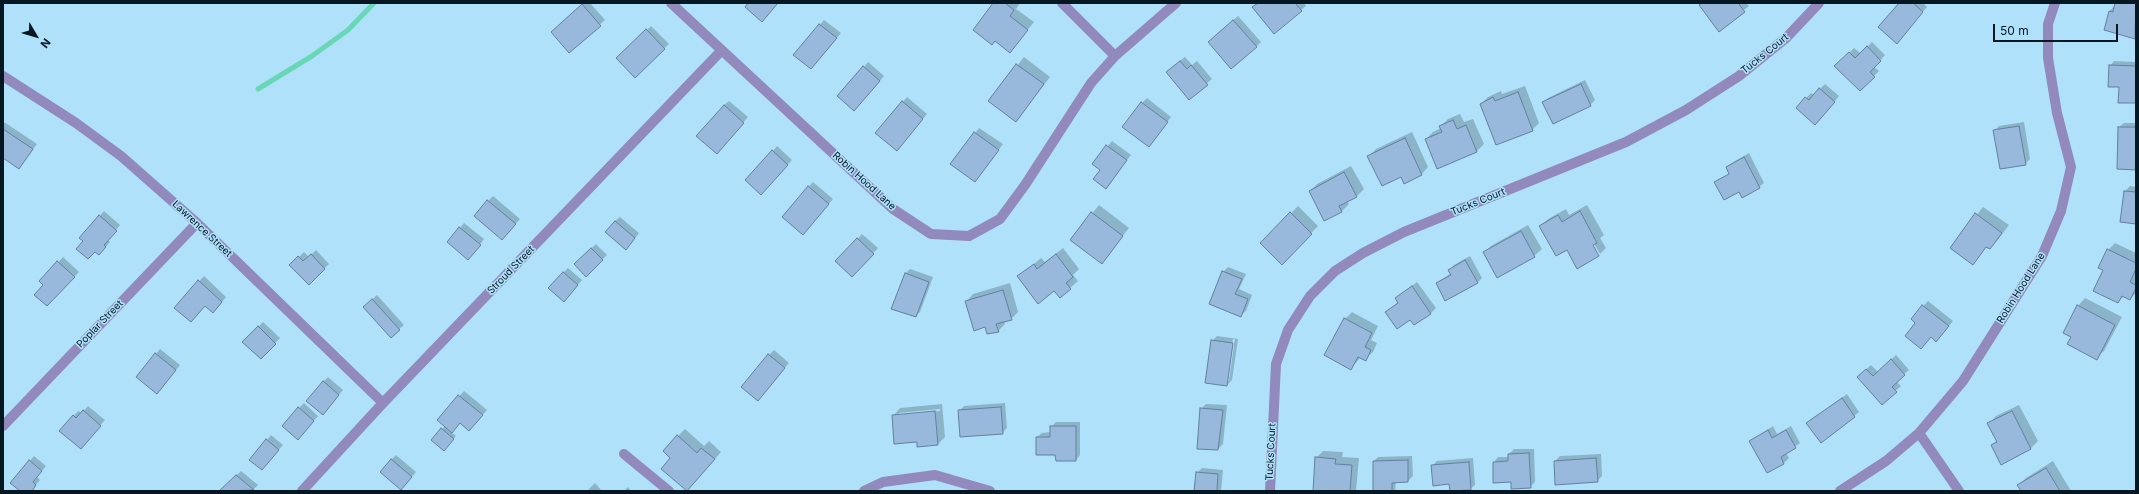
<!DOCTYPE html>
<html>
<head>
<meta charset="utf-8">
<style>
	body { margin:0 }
	#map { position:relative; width:2139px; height:494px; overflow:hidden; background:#afe1fb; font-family:Inter,sans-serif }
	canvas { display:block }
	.frame { position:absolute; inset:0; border:4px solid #051822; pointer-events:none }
	.north { position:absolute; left:16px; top:16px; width:40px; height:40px; -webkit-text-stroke:3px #afe1fb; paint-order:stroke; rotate:128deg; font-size:11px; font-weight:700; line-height:16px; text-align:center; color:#051822 }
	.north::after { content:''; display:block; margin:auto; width:14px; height:18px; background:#051822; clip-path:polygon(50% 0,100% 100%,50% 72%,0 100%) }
	.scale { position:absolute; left:1993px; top:24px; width:125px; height:18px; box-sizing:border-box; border:2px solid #051822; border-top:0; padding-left:5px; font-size:12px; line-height:14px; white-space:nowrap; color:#051822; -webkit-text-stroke:3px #afe1fb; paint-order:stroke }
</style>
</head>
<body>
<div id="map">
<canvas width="2139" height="494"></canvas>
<div class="frame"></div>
<div class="north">N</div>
<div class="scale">50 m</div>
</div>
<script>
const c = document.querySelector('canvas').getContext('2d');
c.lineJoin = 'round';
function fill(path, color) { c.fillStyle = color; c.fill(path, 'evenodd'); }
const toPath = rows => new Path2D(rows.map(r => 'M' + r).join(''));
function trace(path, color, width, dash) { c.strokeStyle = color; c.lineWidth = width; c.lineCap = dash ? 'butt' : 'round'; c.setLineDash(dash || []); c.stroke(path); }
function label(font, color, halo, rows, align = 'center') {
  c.font = font + ' Inter,sans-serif'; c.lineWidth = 3; c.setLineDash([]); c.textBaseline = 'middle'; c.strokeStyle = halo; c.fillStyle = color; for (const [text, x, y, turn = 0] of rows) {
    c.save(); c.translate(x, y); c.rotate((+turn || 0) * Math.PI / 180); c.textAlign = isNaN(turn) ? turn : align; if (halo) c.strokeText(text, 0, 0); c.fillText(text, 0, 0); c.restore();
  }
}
fill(toPath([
	[584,3,590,3,605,20,569,52,557,27],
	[994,3,1020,3,1016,9,1034,22,1010,51],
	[1258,3,1304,3,1306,6,1301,10],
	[1703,3,1746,3,1749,6,1719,30],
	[1900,3,1923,3,1927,7,1901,37],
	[2116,3,2136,3,2135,37,2105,29,2110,11],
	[1238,16,1261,42,1256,47,1214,38],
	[824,20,841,33,816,63,794,54],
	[651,26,669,44,635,76,618,58],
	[1872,42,1885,55,1874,67,1879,71,1860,90,1836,66,1854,48,1861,54],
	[1024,57,1050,77,1016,121,990,101],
	[1185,57,1192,65,1197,61,1212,79,1189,98,1172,67],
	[2114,61,2136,62,2136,102,2120,86,2110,66],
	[868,62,884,76,859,105,864,67],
	[1585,80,1595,100,1590,105,1544,102,1548,98],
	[1825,84,1839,96,1820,119,1797,108,1811,93,1814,95],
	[1525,86,1539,123,1532,130,1481,104,1488,97,1501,91,1502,94],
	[907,97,927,114,901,145,876,133],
	[1147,98,1171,117,1153,141,1142,103],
	[729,101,748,117,721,148,724,105],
	[1460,114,1464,122,1473,119,1484,144,1477,151,1426,139,1433,132,1441,128,1441,126,1448,119],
	[4,122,37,144,19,168,3,157],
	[2024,122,2030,159,2025,164,1994,131,1999,126],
	[2124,123,2136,123,2136,169,2119,127],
	[979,128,1003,144,975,181,952,164],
	[1412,132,1428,167,1421,175,1401,176,1369,156,1376,149],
	[1112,141,1131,155,1106,187,1101,170,1093,164],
	[777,146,792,160,766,188,773,151],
	[1749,153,1764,183,1759,187,1740,191,1716,183,1730,173,1727,167,1732,163],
	[1351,166,1364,189,1357,196,1347,201,1349,204,1342,211,1310,191,1317,184],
	[813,182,833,199,808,229,783,217],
	[2130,186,2136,187,2136,223,2125,191],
	[493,196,520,219,507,234,488,201],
	[1099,205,1129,228,1102,262,1071,240],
	[1587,205,1604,235,1600,238,1606,248,1600,254,1592,240,1590,241,1597,255,1600,255,1578,267,1567,248,1540,226,1548,219,1566,209,1569,215],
	[1298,206,1318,226,1282,263,1262,243],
	[1983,207,2009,225,1997,241,1990,248,1987,246,1973,264,1951,248],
	[104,211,120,225,108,240,110,242,104,249,95,251,100,216],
	[620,217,639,233,631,244,615,221],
	[464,223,484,239,473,254,460,228],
	[1528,225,1542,249,1534,256,1484,253,1491,246],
	[862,234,878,248,852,275,837,261],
	[2115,243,2136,253,2136,293,2130,299,2124,296,2118,302,2104,269,2108,250],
	[596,244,607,255,586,275,575,264],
	[1063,248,1079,269,1073,275,1078,281,1060,297,1054,289,1018,277,1041,258,1045,262],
	[316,250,329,264,309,284,291,265,304,252,309,257],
	[1470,256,1482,278,1477,283,1437,283,1451,273,1449,270,1454,265],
	[63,257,79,272,47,305,45,285,41,281],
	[1228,267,1246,274,1239,289,1252,295,1246,311,1241,315,1223,272],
	[568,268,582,280,569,296,563,273],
	[910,269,933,277,920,312,916,316,906,273],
	[204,276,226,297,218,307,205,305,176,307],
	[1417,282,1436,308,1431,313,1414,324,1410,318,1387,312,1398,302,1396,299,1401,294],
	[1010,283,1018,312,1011,319,1004,321,1005,324,998,331,986,326,966,302,973,294],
	[377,295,404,325,391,336,364,307],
	[2085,298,2122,317,2104,351,2096,358,2072,336,2064,332,2078,306],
	[1928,301,1953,321,1941,336,1931,337,1921,348,1917,323,1912,319],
	[1352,312,1378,326,1371,340,1377,343,1373,352,1365,359,1361,357,1351,368,1345,319],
	[263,322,280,338,261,358,244,342],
	[1217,336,1238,339,1232,380,1227,385,1212,341],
	[1233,338,1235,338,1229,381,1227,381],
	[160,349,180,365,162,388,156,354],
	[774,350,789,363,762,395,769,355],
	[1896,355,1909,370,1896,381,1901,386,1882,403,1863,372,1871,365,1878,372],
	[328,377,343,390,327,409,323,382],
	[464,391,487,410,474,425,461,422,451,432,456,436,444,449,433,440,445,426,438,420],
	[1847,394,1859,412,1854,416,1808,423],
	[304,403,318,416,302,434,299,408],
	[1005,403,1007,428,1002,433,959,411,964,406],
	[942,404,945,437,938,444,917,441,893,416,900,408],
	[940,409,940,411,899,415,899,413],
	[1206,404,1227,405,1223,444,1218,449,1201,409],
	[2019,405,2038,441,2031,448,2002,463,1992,445,1997,440,1989,424,1996,416],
	[88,406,105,420,85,443,61,431,78,411,82,413],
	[1056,422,1080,422,1080,455,1076,460,1056,454,1037,437,1042,433,1051,432,1051,427],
	[1773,426,1777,434,1791,426,1800,443,1786,453,1789,458,1784,463,1768,472,1751,441],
	[685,429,704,446,709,441,721,452,694,483,672,458,678,436],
	[271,435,283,445,262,469,267,440],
	[1514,449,1534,449,1535,482,1530,487,1512,481,1494,462,1498,457,1509,457,1509,454],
	[1323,451,1343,452,1342,457,1359,458,1356,491,1314,491,1316,458],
	[1601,454,1602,476,1597,481,1555,461,1560,456],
	[396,455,416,472,406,484,391,460],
	[34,456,46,466,37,477,40,480,31,491,21,491,11,483],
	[1412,456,1413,476,1408,481,1396,481,1395,491,1374,491,1374,461,1378,457],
	[1473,458,1475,485,1470,489,1451,491,1450,483,1432,466,1437,461],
	[2053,461,2071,491,2022,491,2019,485,2026,478],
	[1202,468,1223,470,1221,491,1195,491,1197,473],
	[241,471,258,485,252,491,221,491],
	[595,483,602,491,587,491],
	[628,487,631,491,624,491]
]), '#0003');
trace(toPath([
	[258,89,312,56,348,30,374,3]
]), '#69d6b6', 5);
const building = toPath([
	[748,3,778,3,762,22,745,7,748,3],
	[993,3,1005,3,1014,10,1010,16,1028,30,1010,53,995,41,992,45,973,30,993,3],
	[1258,3,1295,3,1302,11,1274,34,1252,7,1258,3],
	[1702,3,1738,3,1745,12,1719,32,1699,5,1702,3],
	[1899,3,1913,3,1923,12,1897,44,1878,27,1899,3],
	[2115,3,2136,3,2135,39,2104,30,2109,11,2113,12,2115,3],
	[582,4,601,26,569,53,551,32,582,4],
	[1233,20,1257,47,1231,69,1208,42,1233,20],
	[819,24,837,38,811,69,793,55,819,24],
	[646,29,665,49,635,78,616,58,646,29],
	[1867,46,1881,61,1870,72,1875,77,1860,91,1834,66,1849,52,1855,58,1867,46],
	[1180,61,1187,69,1191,65,1208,85,1189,100,1166,72,1180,61],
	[1016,64,1044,84,1016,122,988,101,1016,64],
	[2109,65,2136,66,2136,103,2118,103,2119,87,2108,87,2109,65],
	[863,66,880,81,854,111,837,96,863,66],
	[1581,84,1591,106,1553,124,1542,102,1581,84],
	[1819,88,1835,102,1815,125,1796,108,1805,97,1809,100,1819,88],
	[1518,92,1533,131,1496,145,1480,104,1493,97,1495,101,1518,92],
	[902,101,923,119,897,151,875,133,902,101],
	[1141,102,1168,122,1149,147,1122,127,1141,102],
	[724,105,744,123,717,154,696,136,724,105],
	[1453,120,1457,129,1466,125,1477,152,1437,169,1425,139,1442,132,1439,126,1453,120],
	[2019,126,2026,165,2000,169,1993,130,2019,126],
	[2118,127,2136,127,2136,170,2117,169,2118,127],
	[3,129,33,149,19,169,3,158,3,129],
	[974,132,999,150,975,182,950,164,974,132],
	[1405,138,1422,175,1404,184,1401,177,1382,186,1367,156,1405,138],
	[1106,145,1127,160,1106,189,1093,179,1100,170,1092,164,1106,145],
	[772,150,788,165,761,195,745,180,772,150],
	[1744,157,1760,188,1742,198,1739,192,1724,200,1714,182,1729,174,1726,167,1744,157],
	[1344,172,1357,197,1339,206,1342,212,1324,221,1309,191,1344,172],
	[808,186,829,204,803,235,782,217,808,186],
	[2124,191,2136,192,2136,224,2120,222,2124,191],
	[487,200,516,224,502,240,474,216,487,200],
	[1580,211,1597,243,1593,245,1599,256,1577,269,1567,250,1556,256,1539,226,1558,215,1562,222,1580,211],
	[1091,212,1123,236,1102,264,1070,240,1091,212],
	[1290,212,1312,234,1282,265,1260,243,1290,212],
	[1975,213,2002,233,1990,249,1986,247,1973,265,1950,248,1975,213],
	[99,215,117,231,104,245,106,247,99,255,95,252,88,259,76,249,83,241,79,238,99,215],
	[615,221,635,238,626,250,605,232,615,221],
	[459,227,481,245,468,260,447,242,459,227],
	[1521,231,1535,257,1497,278,1483,252,1521,231],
	[857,238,874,254,852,277,835,261,857,238],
	[591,248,603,260,586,277,574,264,591,248],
	[2107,249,2136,263,2136,269,2130,282,2136,285,2136,288,2130,300,2122,296,2118,303,2093,291,2103,270,2098,268,2107,249],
	[311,254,325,269,309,285,289,265,298,256,303,261,311,254],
	[1056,254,1073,277,1066,283,1071,289,1060,298,1054,291,1038,304,1017,276,1034,264,1037,269,1056,254],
	[1465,260,1478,283,1445,301,1436,283,1451,275,1448,270,1465,260],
	[57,261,75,277,47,306,34,295,43,285,39,281,57,261],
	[1222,271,1242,279,1235,294,1248,299,1241,317,1209,304,1222,271],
	[563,272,578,285,564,302,548,288,563,272],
	[905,273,929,282,916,317,891,309,905,273],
	[198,280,222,302,213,313,205,306,191,322,174,308,198,280],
	[1412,286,1431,314,1414,325,1410,320,1397,329,1385,312,1398,303,1395,298,1412,286],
	[1003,290,1012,320,996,324,999,332,987,334,985,327,974,331,965,301,1003,290],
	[372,299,400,330,391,338,363,307,372,299],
	[1922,305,1949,326,1936,342,1931,337,1921,349,1905,336,1915,323,1911,319,1922,305],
	[2077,305,2115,325,2097,360,2067,344,2071,337,2063,333,2077,305],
	[1344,318,1372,333,1365,347,1371,350,1366,361,1358,357,1351,370,1324,355,1344,318],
	[258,326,276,344,261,359,242,342,258,326],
	[1211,340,1233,343,1227,386,1205,383,1211,340],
	[155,353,176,370,157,394,136,377,155,353],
	[768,354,785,368,758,401,741,387,768,354],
	[1891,359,1905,375,1892,387,1897,392,1882,405,1857,377,1866,369,1873,376,1891,359],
	[323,381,339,395,323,415,306,401,323,381],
	[458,395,483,415,469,431,460,423,452,433,437,420,458,395],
	[1842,398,1855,417,1821,443,1806,423,1842,398],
	[298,407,314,421,298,440,282,426,298,407],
	[1001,407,1003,434,960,437,958,410,1001,407],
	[1200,408,1223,410,1218,450,1197,449,1200,408],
	[83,410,101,426,81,449,59,431,73,415,76,418,83,410],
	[935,411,938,445,917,447,917,442,894,444,892,415,935,411],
	[2012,411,2031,449,2001,465,1991,445,1997,442,1987,423,2012,411],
	[1050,426,1076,426,1076,461,1056,461,1055,455,1036,455,1036,437,1050,437,1050,426],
	[441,428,454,439,444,451,431,440,441,428],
	[1768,430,1772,438,1786,430,1796,448,1781,457,1784,464,1767,473,1749,441,1768,430],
	[677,435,697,453,701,448,715,459,687,491,661,469,670,458,663,451,677,435],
	[266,439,279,450,262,470,249,460,266,439],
	[1529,453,1531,488,1511,489,1511,482,1493,483,1493,462,1508,461,1508,454,1529,453],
	[1315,457,1336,459,1335,464,1352,465,1350,491,1313,491,1315,457],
	[1596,458,1598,482,1555,485,1554,461,1596,458],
	[391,459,412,477,401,490,380,472,391,459],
	[29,460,42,471,33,482,36,485,32,491,20,491,10,483,29,460],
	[1408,460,1408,482,1392,483,1392,491,1373,491,1373,461,1408,460],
	[1469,462,1471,490,1450,491,1449,484,1433,486,1431,465,1469,462],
	[2046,468,2060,491,2021,491,2017,485,2046,468],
	[1196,472,1218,474,1217,491,1194,491,1196,472],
	[236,475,254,490,219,491,236,475]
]);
fill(building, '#98b8dc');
trace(building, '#6280a2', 1);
trace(toPath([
	[671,3,893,209,931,234,969,236,1000,219,1025,185,1091,83,1115,56,1176,3],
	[1062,3,1115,56],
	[3,76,76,123,121,156,197,223,383,403],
	[3,426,197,223],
	[1919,433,1959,491],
	[624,454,669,491],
	[302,491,383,403,721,51],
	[864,491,883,482,935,475,990,491],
	[1270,491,1276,364,1288,330,1310,296,1335,271,1363,253,1404,232,1626,142,1686,110,1739,76,1786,38,1819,3],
	[1840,491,1886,461,1919,433,1963,381,2042,256,2061,211,2071,167,2057,113,2048,58,2048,24,2055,3]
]), '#9289bd', 10);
label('10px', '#051822', '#afe1fb', [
	["Tucks Court",1765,54,-39],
	["Robin Hood Lane",864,181,42],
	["Tucks Court",1478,202,-22],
	["Lawrence Street",202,229,43],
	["Stroud Street",511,270,-46],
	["Robin Hood Lane",2021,288,-58],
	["Poplar Street",100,324,-46],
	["Tucks Court",1271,452,-87]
]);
</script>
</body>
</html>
